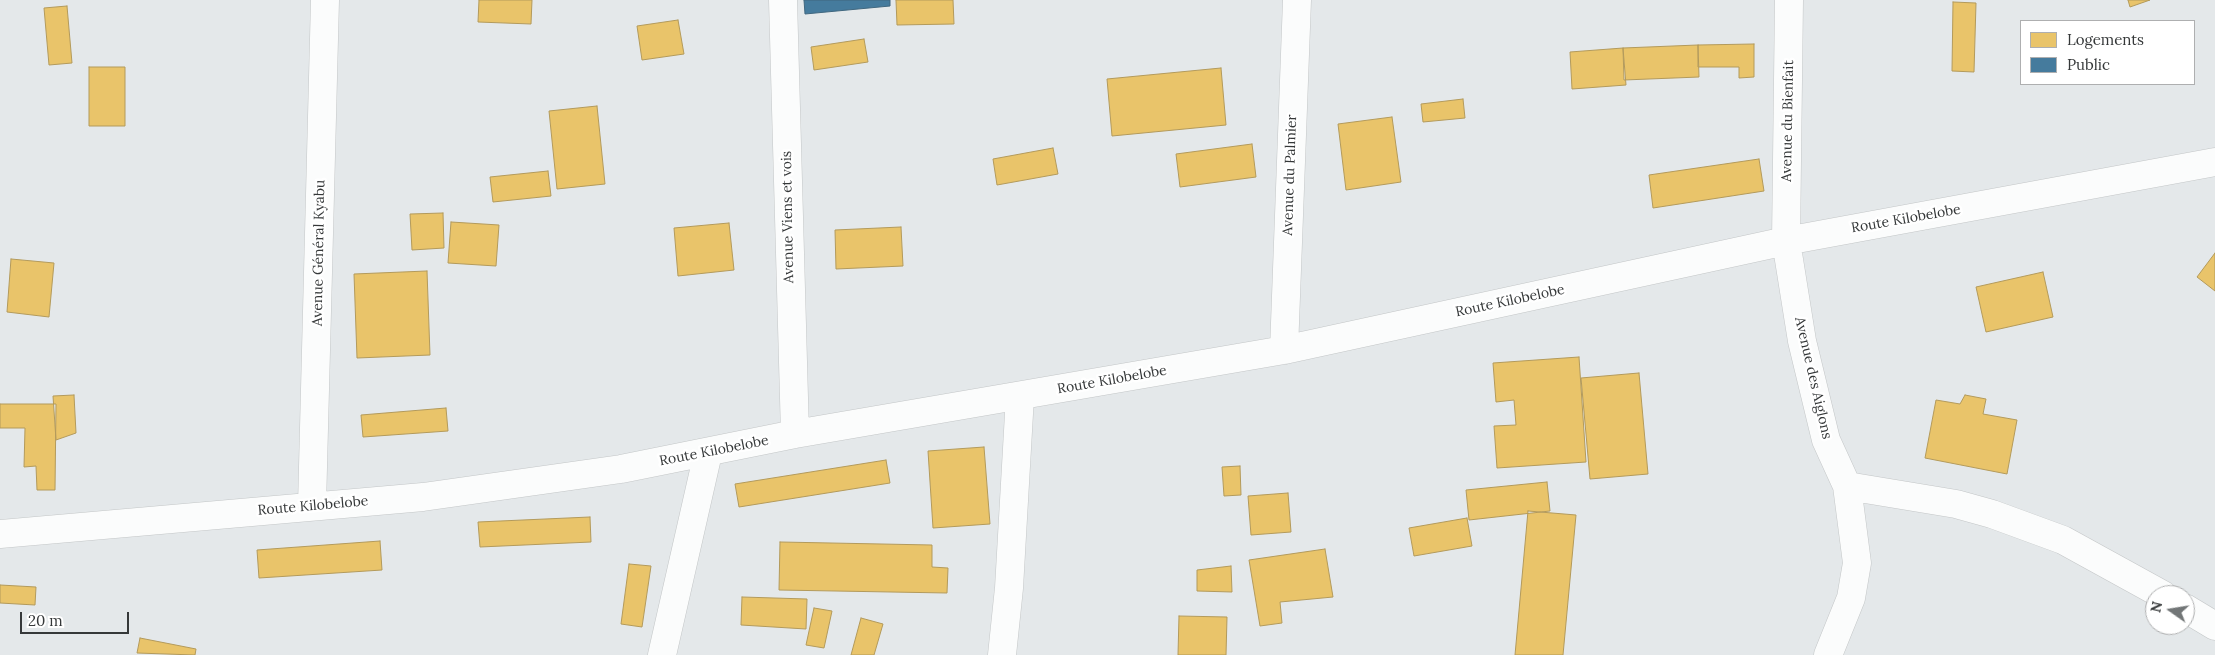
<!DOCTYPE html>
<html>
<head>
<meta charset="utf-8">
<style>
	body { margin:0 }
	#map { position:relative; width:2215px; height:655px; overflow:hidden; background:#e4e8ea; font-family:Lora,serif }
	canvas { display:block }
	.legend { position:absolute; left:2020px; top:20px; width:175px; height:65px; box-sizing:border-box; background:#fff; border:1px solid #aeafb0; margin:0; padding:6px 9px; list-style:none; font-size:15px; color:#353839 }
	.legend li { display:flex; align-items:center; gap:10px; height:25px }
	.legend b { width:25px; border:1px solid #aeafb0 }
	.north { position:absolute; left:2145px; top:585px; width:50px; height:50px; box-sizing:border-box; background:#fff; border:1px solid #aeafb0; border-radius:50%; rotate:283deg; font-size:14px; font-weight:700; line-height:20px; text-align:center; color:#353839 }
	.north::after { content:''; display:block; margin:auto; width:18px; height:22px; background:#727677; clip-path:polygon(50% 0,100% 100%,50% 72%,0 100%) }
	.scale { position:absolute; left:20px; top:612px; width:109px; height:22px; box-sizing:border-box; border:2px solid #353839; border-top:0; padding-left:6px; font-size:15px; line-height:18px; white-space:nowrap; color:#353839; -webkit-text-stroke:4px #fff; paint-order:stroke }
</style>
</head>
<body>
<div id="map">
<canvas width="2215" height="655"></canvas>
<ul class="legend">
<li><b style="height:14px;background:#e9c46a"></b>Logements</li>
<li><b style="height:14px;background:#457b9d"></b>Public</li>
</ul>
<div class="north">N</div>
<div class="scale">20 m</div>
</div>
<script>
const c = document.querySelector('canvas').getContext('2d');
c.lineJoin = 'round';
function fill(path, color) { c.fillStyle = color; c.fill(path, 'evenodd'); }
const toPath = rows => new Path2D(rows.map(r => 'M' + r).join(''));
function trace(path, color, width, dash) { c.strokeStyle = color; c.lineWidth = width; c.lineCap = dash ? 'butt' : 'round'; c.setLineDash(dash || []); c.stroke(path); }
function label(font, color, halo, rows, align = 'center') {
  c.font = font + ' Lora,serif'; c.lineWidth = 5; c.setLineDash([]); c.textBaseline = 'middle'; c.strokeStyle = halo; c.fillStyle = color; for (const [text, x, y, turn = 0] of rows) {
    c.save(); c.translate(x, y); c.rotate((+turn || 0) * Math.PI / 180); c.textAlign = isNaN(turn) ? turn : align; if (halo) c.strokeText(text, 0, 0); c.fillText(text, 0, 0); c.restore();
  }
}
const homes = toPath([
	[479,0,532,0,531,24,478,22,479,0],
	[896,0,953,0,954,24,897,25,896,0],
	[2128,0,2150,0,2130,7,2128,0],
	[1953,2,1976,3,1974,72,1952,71,1953,2],
	[67,6,72,63,49,65,44,8,67,6],
	[678,20,684,54,642,60,637,26,678,20],
	[864,39,868,62,814,70,811,47,864,39],
	[1754,44,1754,77,1739,78,1739,67,1698,67,1698,45,1754,44],
	[1698,45,1699,77,1624,80,1623,48,1698,45],
	[1623,48,1626,85,1572,89,1570,52,1623,48],
	[89,67,125,67,125,126,89,126,89,67],
	[1221,68,1226,125,1112,136,1107,79,1221,68],
	[1463,99,1465,118,1423,122,1421,104,1463,99],
	[597,106,605,184,557,189,549,111,597,106],
	[1392,117,1401,182,1346,190,1338,124,1392,117],
	[1252,144,1256,177,1180,187,1176,154,1252,144],
	[1053,148,1058,174,997,185,993,159,1053,148],
	[1759,159,1764,191,1653,208,1649,175,1759,159],
	[548,171,551,196,493,202,490,177,548,171],
	[443,213,444,248,412,250,410,214,443,213],
	[451,222,499,225,496,266,448,263,451,222],
	[729,223,734,270,678,276,674,228,729,223],
	[901,227,903,266,836,269,835,230,901,227],
	[2215,253,2215,291,2197,277,2215,253],
	[11,259,54,263,49,317,7,312,11,259],
	[427,271,430,355,357,358,354,274,427,271],
	[2043,272,2053,317,1986,332,1976,287,2043,272],
	[1579,357,1586,462,1497,468,1494,426,1516,425,1514,400,1496,402,1493,363,1579,357],
	[1639,373,1648,474,1590,479,1581,378,1639,373],
	[74,395,76,433,56,440,53,396,74,395],
	[1965,395,1986,399,1983,414,2017,420,2007,474,1925,458,1936,400,1960,404,1965,395],
	[0,404,56,404,55,490,37,490,36,466,24,467,25,428,0,428,0,404],
	[446,408,448,431,363,437,361,415,446,408],
	[984,447,990,524,933,528,928,451,984,447],
	[886,460,890,483,739,507,735,484,886,460],
	[1240,466,1241,495,1224,496,1222,467,1240,466],
	[1547,482,1550,511,1469,520,1466,490,1547,482],
	[1288,493,1291,532,1251,535,1248,496,1288,493],
	[1528,511,1576,515,1563,655,1515,655,1528,511],
	[590,517,591,542,480,547,478,522,590,517],
	[1467,518,1472,546,1414,556,1409,528,1467,518],
	[380,541,382,570,259,578,257,550,380,541],
	[780,542,932,545,932,567,948,568,947,593,779,590,780,542],
	[1325,549,1333,597,1280,602,1282,623,1260,626,1249,560,1325,549],
	[629,564,651,566,642,627,621,624,629,564],
	[1231,566,1232,592,1197,591,1197,570,1231,566],
	[0,585,36,587,35,605,0,603,0,585],
	[742,597,807,599,806,629,741,625,742,597],
	[814,608,832,611,824,648,806,645,814,608],
	[1179,616,1227,617,1226,655,1178,655,1179,616],
	[861,618,883,624,874,655,851,655,861,618],
	[140,638,196,649,195,655,137,653,140,638]
]);
fill(homes, '#e9c46a');
trace(homes, '#b39a5b', 1);
const public = toPath([
	[804,0,890,0,890,6,805,14,804,0]
]);
fill(public, '#457b9d');
trace(public, '#40677f', 1);
const minor = toPath([
	[783,0,795,434],
	[1789,0,1786,241,1802,341,1826,440,1847,486,1857,563,1851,598,1828,655],
	[1284,350,1297,0],
	[1847,486,1956,504,1992,514,2063,540,2163,595],
	[312,506,325,0],
	[0,534,423,497,621,469,795,434,1284,350,1786,241,2215,162],
	[2185,608,2215,626],
	[662,655,708,453],
	[1002,655,1009,588,1020,396]
]);
trace(minor, '#c3c6c7', 29);
trace(minor, '#fbfcfc', 28);
label('14px', '#353839', '#fff', [
	["Avenue du Bienfait",1788,121,-89],
	["Avenue du Palmier",1290,175,-88],
	["Avenue Viens et vois",788,217,-91],
	["Route Kilobelobe",1906,219,-10],
	["Avenue Général Kyabu",319,253,-89],
	["Route Kilobelobe",1510,301,-12],
	["Avenue des Aiglons",1813,378,77],
	["Route Kilobelobe",1112,380,-10],
	["Route Kilobelobe",714,451,-11],
	["Route Kilobelobe",313,506,-5]
]);
</script>
</body>
</html>
